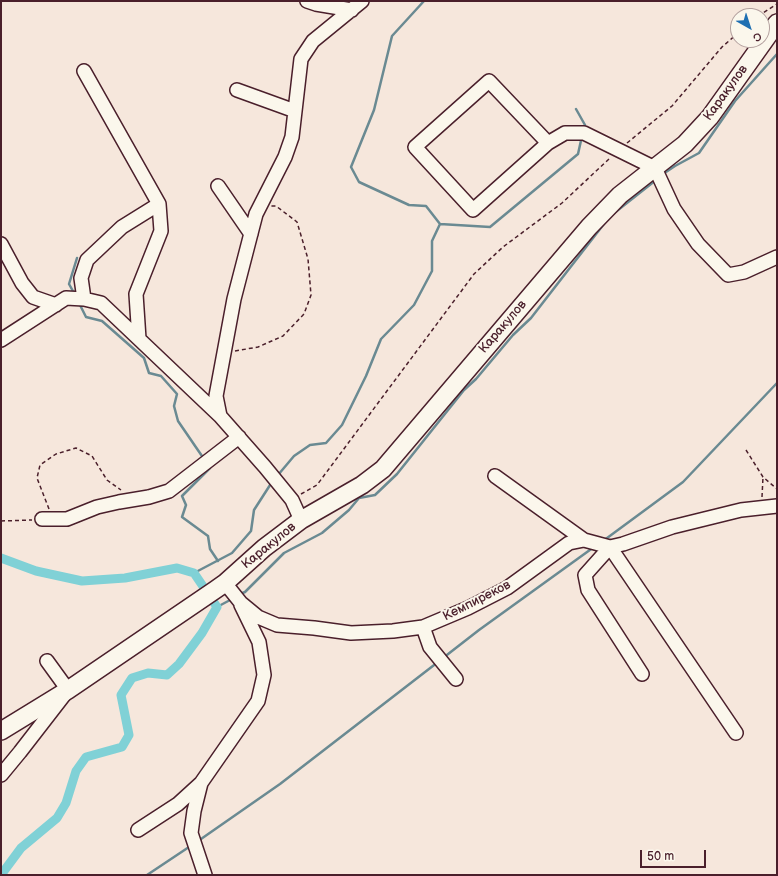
<!DOCTYPE html>
<html>
<head>
<meta charset="utf-8">
<style>
	body { margin:0 }
	#map { position:relative; width:778px; height:876px; overflow:hidden; background:#f6e7dc; font-family:"Balsamiq Sans",sans-serif }
	canvas { display:block }
	.frame { position:absolute; inset:0; border:2px solid #4a1f2b; pointer-events:none }
	.north { position:absolute; left:730px; top:8px; width:40px; height:40px; box-sizing:border-box; background:#fbf7ec; border:1px solid #b4a19f; border-radius:50%; rotate:141deg; font-size:11px; font-weight:700; line-height:16px; text-align:center; color:#4a1f2b }
	.north::after { content:''; display:block; margin:auto; width:14px; height:18px; background:#1f6fb2; clip-path:polygon(50% 0,100% 100%,50% 72%,0 100%) }
	.scale { position:absolute; left:640px; top:850px; width:66px; height:18px; box-sizing:border-box; border:2px solid #4a1f2b; border-top:0; padding-left:5px; font-size:12px; line-height:14px; white-space:nowrap; color:#4a1f2b; -webkit-text-stroke:3px #fbf7ec; paint-order:stroke }
</style>
</head>
<body>
<div id="map">
<canvas width="778" height="876"></canvas>
<div class="frame"></div>
<div class="north">С</div>
<div class="scale">50 m</div>
</div>
<script>
const c = document.querySelector('canvas').getContext('2d');
c.lineJoin = 'round';
const toPath = rows => new Path2D(rows.map(r => 'M' + r).join(''));
function trace(path, color, width, dash) { c.strokeStyle = color; c.lineWidth = width; c.lineCap = dash ? 'butt' : 'round'; c.setLineDash(dash || []); c.stroke(path); }
function label(font, color, halo, rows, align = 'center') {
  c.font = font + ' "Balsamiq Sans",sans-serif'; c.lineWidth = 4; c.setLineDash([]); c.textBaseline = 'middle'; c.strokeStyle = halo; c.fillStyle = color; for (const [text, x, y, turn = 0] of rows) {
    c.save(); c.translate(x, y); c.rotate((+turn || 0) * Math.PI / 180); c.textAlign = isNaN(turn) ? turn : align; if (halo) c.strokeText(text, 0, 0); c.fillText(text, 0, 0); c.restore();
  }
}
trace(toPath([
	[424,1,392,36,374,110,351,167,359,182,409,205,426,206,440,224],
	[576,109,585,125,584,129],
	[663,174,675,166,699,153,735,101,777,54],
	[613,214,656,180],
	[74,293,69,284,77,258],
	[79,303,86,317,102,321,144,358,149,373,161,376,177,394,174,406,178,421,204,459],
	[208,465,210,468,182,496,186,505,182,517,208,536,210,549,218,561],
	[278,475,294,456,310,445,326,443,342,425,366,376,381,339,414,305,432,271,432,241,440,224,490,227,578,154,582,136],
	[603,541,683,482,777,383],
	[194,573,232,553,251,531,254,510,272,482],
	[240,594,245,592,284,553,322,533,349,510,359,498,375,495,397,474,464,390,476,379,513,335,531,318,607,220],
	[217,607,232,599],
	[443,658,479,630,594,547],
	[201,839,280,784,438,662],
	[147,875,189,847]
]), '#6a8a92', 2.5);
trace(toPath([
	[1,558,36,571,82,581,125,578,177,568,194,573,217,607,202,633,179,664,167,675,148,673,132,678,121,695,129,735,122,747,86,757,76,771,66,803,57,818,21,848,1,875]
]), '#80d1d6', 9);
const minor = toPath([
	[307,1,316,4,352,10],
	[237,90,295,111],
	[548,143,489,81,415,147,473,210,548,143,565,133,584,133,655,168,674,209,698,244,728,275,744,272,777,257],
	[218,186,251,234],
	[1,244,22,283,33,297,56,305],
	[84,299,81,278,87,260,122,227,159,204,84,71],
	[139,339,136,294,161,231,159,204],
	[1,340,66,298,84,299,101,303,220,416,265,467,292,500,301,520],
	[220,416,216,396,234,299,256,214,285,157,292,137,301,59,313,41,362,1],
	[495,476,584,540],
	[42,519,67,519,97,507,119,502,149,497,169,491,239,437],
	[225,583,241,603,258,617,277,625,314,628,351,633,393,631,423,627,468,608,507,588,569,543,584,540,610,547,623,544,672,527,741,510,777,506],
	[423,627,430,647,456,679],
	[642,674,588,590,585,575,610,547,736,733],
	[1,775,20,752,68,690,47,661],
	[201,783,194,811,191,833,205,875],
	[138,830,178,804,201,783,258,701,264,675,259,642,241,605]
]);
const major = toPath([
	[1,731,68,690,215,590,225,583,264,548,301,520,362,485,383,469,589,227,620,195,685,144,710,117,777,23]
]);
trace(minor, '#4a1f2b', 16);
trace(major, '#4a1f2b', 20);
trace(toPath([
	[758,16,777,4],
	[627,143,672,106,722,47,738,33],
	[235,351,258,347,283,336,304,314,311,295,308,259,297,222,276,206,271,206],
	[746,450,763,477,777,489],
	[301,494,317,485,474,274,503,247,562,203,610,158],
	[762,497,763,477],
	[49,509,37,478,40,465,56,454,76,448,92,456,107,480,121,490],
	[1,521,32,520]
]), '#4a1f2b', 1.5, [4, 3]);
trace(minor, '#fbf7ec', 13);
trace(major, '#fbf7ec', 17);
label('13px', '#4a1f2b', '#fbf7ec', [
	["Каракулов",726,93,-54],
	["Каракулов",503,327,-49],
	["Каракулов",269,546,-39],
	["Кемпиреков",477,601,-27]
]);
</script>
</body>
</html>
